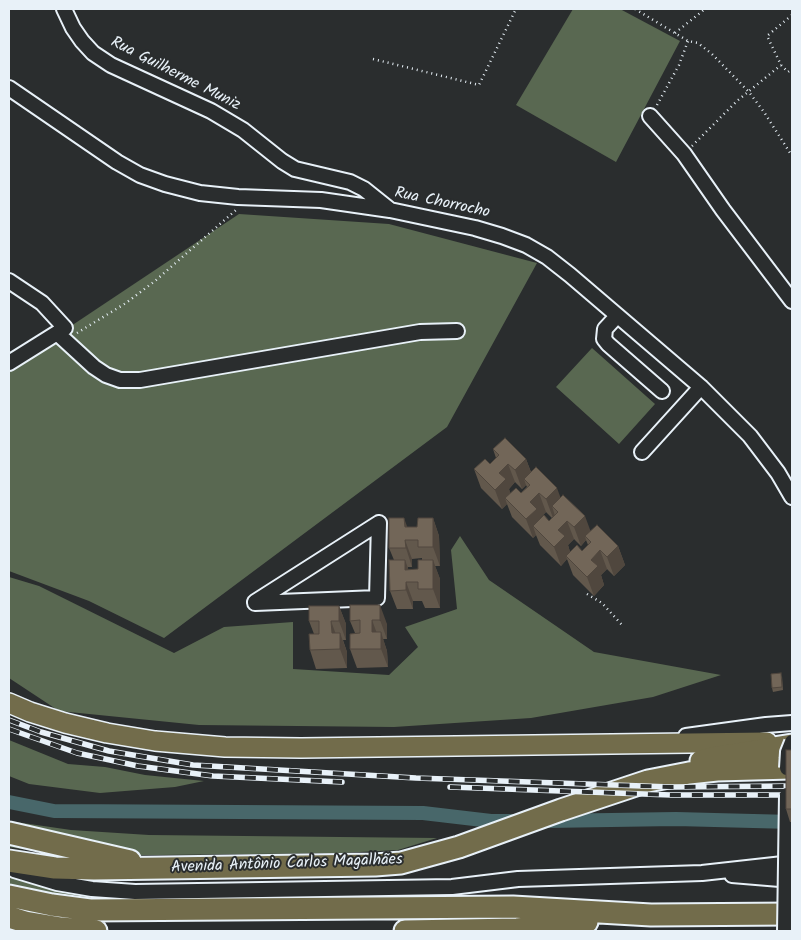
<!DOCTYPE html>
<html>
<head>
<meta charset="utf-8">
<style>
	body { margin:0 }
	#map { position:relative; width:801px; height:940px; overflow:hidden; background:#2a2d2e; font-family:Kalam,sans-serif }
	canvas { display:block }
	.frame { position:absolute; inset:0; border:10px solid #e8f1f8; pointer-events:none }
</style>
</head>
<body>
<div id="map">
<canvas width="801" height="940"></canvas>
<div class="frame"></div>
</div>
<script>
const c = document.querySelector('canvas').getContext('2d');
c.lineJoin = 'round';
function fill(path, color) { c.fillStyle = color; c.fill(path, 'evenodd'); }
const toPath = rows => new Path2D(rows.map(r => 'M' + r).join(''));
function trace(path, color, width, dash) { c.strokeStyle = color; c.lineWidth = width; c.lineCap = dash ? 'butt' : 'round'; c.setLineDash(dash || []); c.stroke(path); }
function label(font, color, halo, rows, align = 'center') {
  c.font = font + ' Kalam,sans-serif'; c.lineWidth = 4; c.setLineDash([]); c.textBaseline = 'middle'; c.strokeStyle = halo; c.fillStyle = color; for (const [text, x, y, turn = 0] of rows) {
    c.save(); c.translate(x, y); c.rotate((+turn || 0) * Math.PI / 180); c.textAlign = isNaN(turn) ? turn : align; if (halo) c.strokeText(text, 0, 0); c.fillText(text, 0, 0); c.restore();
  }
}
fill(toPath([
	[573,9,620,9,680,41,616,162,516,105],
	[239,214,389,224,537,263,447,427,164,638,89,601,9,571,9,372,62,332],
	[592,348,655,404,619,444,556,387],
	[460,536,489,580,594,652,721,675,653,697,531,718,394,727,199,725,59,711,9,678,9,577,39,586,174,653,224,627,293,622,293,669,389,675,418,647,405,627,457,609,451,550],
	[9,740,68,764,105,767,145,775,204,781,175,787,100,793,29,784,9,776],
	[9,821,71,830,149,835,437,838,398,850,341,853,67,856,9,847],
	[9,877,64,889,137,899,99,899,16,888,9,885]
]), '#596851');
trace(toPath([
	[9,802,54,811,423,813,491,821,519,821],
	[546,821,676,819,792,822]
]), '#48676a', 14);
const minor = toPath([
	[64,9,73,28,82,41,93,53,111,65,211,111,243,130,282,161,295,169,350,182,364,189,389,209],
	[9,88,117,162,140,175,165,184,200,193,238,197,321,200,390,210,475,228,502,236,526,245,547,257,570,275,701,387,750,436,778,473,792,497],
	[650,116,684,154,723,210,792,301],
	[9,281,42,303,65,328,9,363],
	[617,316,605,329,604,339,608,344,662,391],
	[57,333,94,367,106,375,120,380,140,380,420,332,457,331],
	[642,452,701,387],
	[255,602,379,523],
	[255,603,377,598,379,523],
	[686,736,766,725,792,723],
	[14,870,57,883,92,889,135,892,452,887,518,879,702,873,792,863],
	[732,875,792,880]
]);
const major = toPath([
	[9,703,30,712,65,723,107,733,155,741,225,747,301,748,767,742]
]);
const highway = toPath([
	[701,761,717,757,792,745],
	[9,833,130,861],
	[9,861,55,868,94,869,375,865,401,863,459,847,561,810,648,781,689,773,717,770,791,768],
	[9,896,52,905,90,910,513,907,651,915,792,914],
	[9,917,25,922,61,928,96,931],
	[405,931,517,929,587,922]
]);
trace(minor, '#e8f1f8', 18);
trace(major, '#e8f1f8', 22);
trace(highway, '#e8f1f8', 25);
trace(toPath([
	[635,9,688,41,698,43,712,54,749,92,764,112,792,156],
	[792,15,767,36,781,65,788,72,792,69],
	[675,33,705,9],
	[373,59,479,85,516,9],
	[657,105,679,65,688,41],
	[692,146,737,101,781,65],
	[77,333,126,303,155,281,236,210],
	[587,594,602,603,622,625]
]), '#e8f1f8', 2.5, [1, 4]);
trace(minor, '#2a2d2e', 14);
trace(major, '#726c4b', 19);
trace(highway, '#726c4b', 21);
const rail = toPath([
	[9,720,41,732,109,751,193,765,416,778,671,787,792,786],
	[9,729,77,753,138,766,213,776,342,782],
	[450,787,671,795,792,795]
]);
trace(rail, '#e8f1f8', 5.5);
trace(rail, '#2a2d2e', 4, [11]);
const minorBridge = toPath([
	[787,768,788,752,792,742],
	[785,931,787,795]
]);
trace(minorBridge, '#e8f1f8', 18, []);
trace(minorBridge, '#2a2d2e', 14);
fill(toPath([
	[493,449,526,459,531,472,560,498,590,531,618,546,625,565,614,576,607,569,601,575,604,585,594,596,573,575,567,559,561,566,540,545,536,535,533,538,512,517,507,504,502,509,481,488,474,469,490,464,496,458],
	[515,482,522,489,526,485,527,487,521,493,510,493,509,489],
	[546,512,552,518,549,521,540,519,540,518],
	[574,539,581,546,586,540,588,545,582,551,570,552,568,545],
	[433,518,439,536,440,566,435,566,440,579,440,608,425,608,422,601,413,601,413,609,397,609,390,591,394,560,389,548,408,527,417,527],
	[422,558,422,560,418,569,408,570,408,567,412,567,412,559],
	[350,605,387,624,387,639,383,639,387,651,388,667,357,668,350,649,355,633,350,621],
	[339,606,346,624,346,640,343,640,347,652,347,668,316,669,310,650,314,634,309,621],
	[782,676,783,690,773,692,772,688],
	[792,750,792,822,790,822,786,809]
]), '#62584c');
fill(toPath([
	[526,459,533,478,524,479,526,485,522,489,515,470],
	[508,464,515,482,509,489,512,498,505,498,507,504,502,509,495,490,499,473],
	[557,488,564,507,558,512,552,506,555,516,553,518,546,499],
	[539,493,546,512,540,518,544,527,533,526,536,535,533,538,526,519,530,502],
	[585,516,592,535,585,536,586,540,581,546,574,527],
	[404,518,411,537,405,527],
	[433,518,439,536,440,566,433,547],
	[567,521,574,539,568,545,571,555,566,556,567,559,561,566,554,547,558,530],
	[405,540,412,559,412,567,406,548],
	[618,546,625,565,614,576,607,557],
	[600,550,607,569,601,575,604,585,594,596,587,577,591,560],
	[405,560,412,579,405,570],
	[433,560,440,579,440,608,433,589],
	[406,582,413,601,413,609,406,590],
	[380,605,387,624,387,639,380,620],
	[339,606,346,624,346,640,339,621],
	[372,620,379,639,372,632],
	[331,621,338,640,332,633],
	[381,632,387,651,388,667,381,649],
	[340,633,347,652,347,668,340,649]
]), '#50473e');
const building = toPath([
	[505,438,526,459,515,470,508,464,499,473,506,479,495,490,474,469,485,459,490,464,499,455,493,449,505,438],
	[536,467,557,488,546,499,539,493,530,502,537,509,526,519,505,498,516,488,521,493,530,485,524,479,536,467],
	[563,495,585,516,574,527,567,521,558,530,565,536,554,547,533,526,544,515,549,521,558,512,552,506,563,495],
	[389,518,404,518,405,527,417,527,418,518,433,518,433,547,418,547,418,540,405,540,406,548,389,548,389,518],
	[597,525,618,546,607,557,600,550,591,560,598,566,587,577,566,556,577,545,582,551,591,542,585,536,597,525],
	[389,560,405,560,405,570,418,569,418,560,433,560,433,589,418,589,418,582,406,582,406,590,390,591,389,560],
	[350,605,380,605,380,620,372,620,372,632,381,632,381,649,350,649,350,634,360,633,360,620,350,621,350,605],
	[309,606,339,606,339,621,331,621,332,633,340,633,340,649,310,650,309,634,319,634,319,621,309,621,309,606],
	[781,673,782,687,772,688,771,674,781,673],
	[786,750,792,750,792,809,786,809,786,750]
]);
fill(building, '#726658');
trace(building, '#50473e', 1);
label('16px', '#e8f1f8', '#2a2d2e', [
	["Rua Guilherme Muniz",175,75,27],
	["Rua Chorrocho",442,204,12],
	["Avenida Antônio Carlos Magalhães",287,865,-2]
]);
</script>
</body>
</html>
